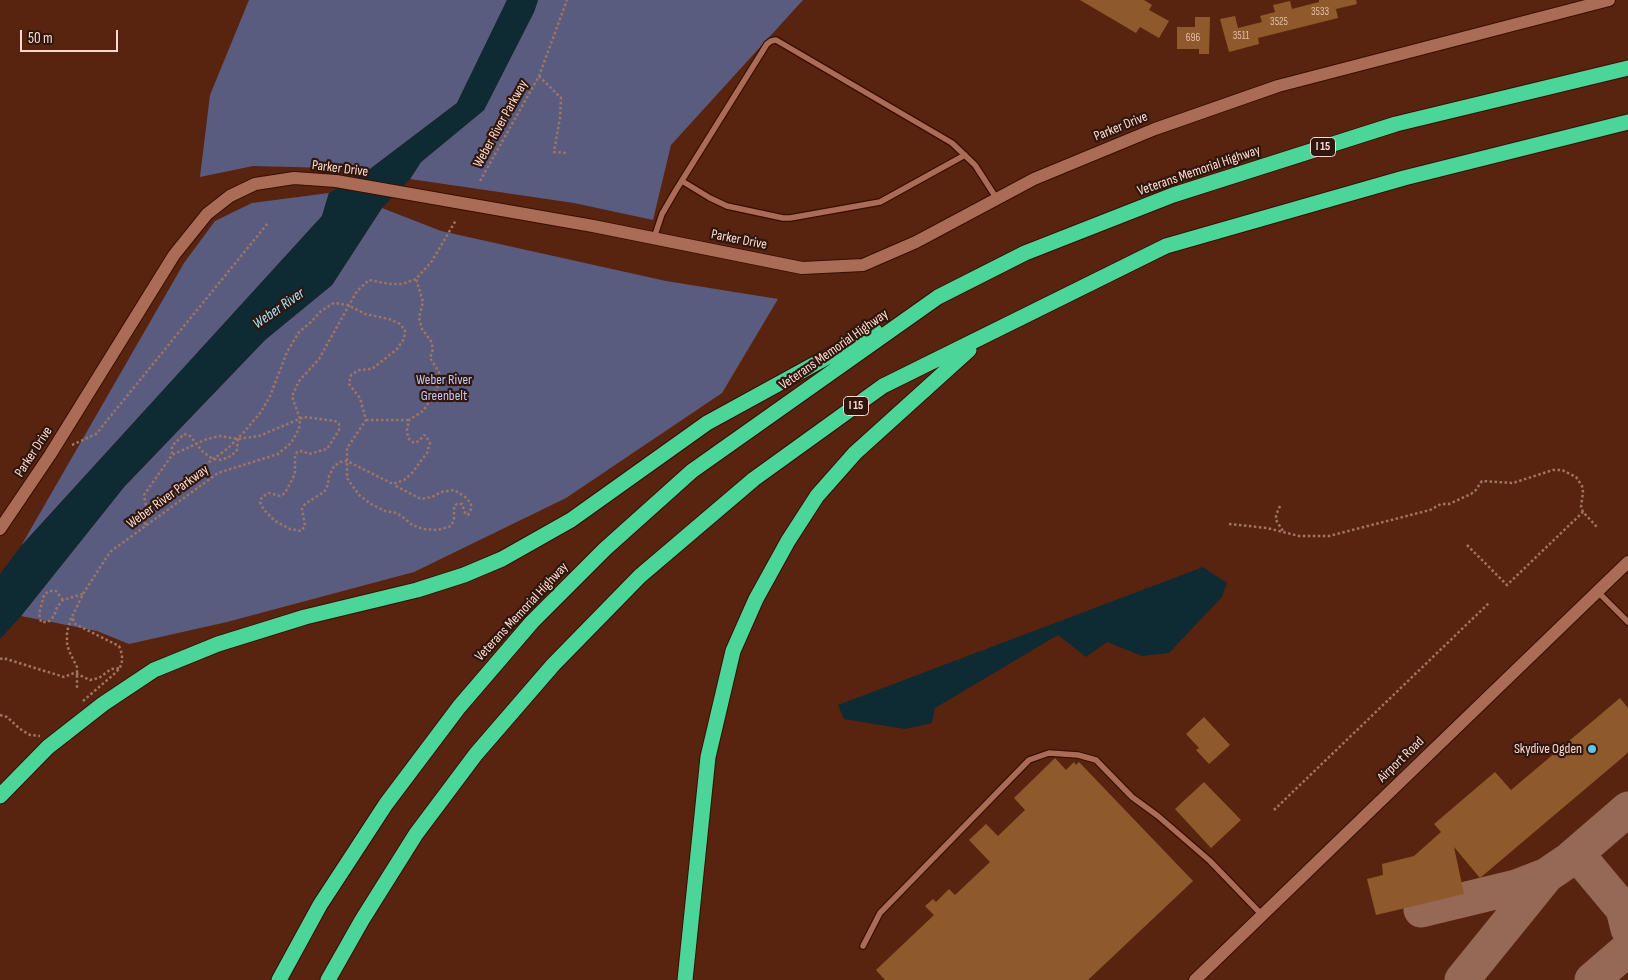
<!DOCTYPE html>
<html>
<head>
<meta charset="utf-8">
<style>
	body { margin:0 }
	#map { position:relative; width:1628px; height:980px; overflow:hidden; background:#59240f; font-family:"Sofia Sans Condensed",sans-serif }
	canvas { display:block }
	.scale { position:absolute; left:20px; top:30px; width:98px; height:22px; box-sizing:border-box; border:2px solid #fddace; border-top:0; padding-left:6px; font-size:15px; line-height:18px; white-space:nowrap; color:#fddace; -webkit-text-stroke:4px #2f160e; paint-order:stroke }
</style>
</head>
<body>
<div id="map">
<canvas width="1628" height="980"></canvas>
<div class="scale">50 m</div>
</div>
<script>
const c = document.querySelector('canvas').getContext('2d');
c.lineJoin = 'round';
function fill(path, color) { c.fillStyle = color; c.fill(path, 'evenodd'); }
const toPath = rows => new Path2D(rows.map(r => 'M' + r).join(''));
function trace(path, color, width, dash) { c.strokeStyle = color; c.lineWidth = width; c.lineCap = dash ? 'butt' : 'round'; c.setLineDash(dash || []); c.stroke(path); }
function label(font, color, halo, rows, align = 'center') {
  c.font = font + ' "Sofia Sans Condensed",sans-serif'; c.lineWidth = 4.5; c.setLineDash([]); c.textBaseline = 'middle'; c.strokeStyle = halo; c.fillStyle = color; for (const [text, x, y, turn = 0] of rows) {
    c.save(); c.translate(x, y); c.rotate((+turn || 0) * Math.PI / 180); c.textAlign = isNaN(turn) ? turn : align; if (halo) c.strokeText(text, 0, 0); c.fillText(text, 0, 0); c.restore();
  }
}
fill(toPath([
	[249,0,507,0,457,103,370,169,253,166,200,177,210,95],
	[538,0,803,0,671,145,653,220,574,203,410,179,421,162,484,110,534,12],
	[329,193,322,216,21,546,184,263,215,221,252,203],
	[382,208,441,231,666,281,778,299,722,393,566,498,414,572,227,622,129,644,97,631,21,616,124,487,265,340,332,285]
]), '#595c7f');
fill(toPath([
	[507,0,538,0,534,12,484,110,421,162,410,179,382,208,332,285,265,340,124,487,21,616,0,639,0,574,21,546,322,216,329,193,370,169,457,103],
	[1203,567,1227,583,1222,597,1169,653,1142,656,1107,642,1086,657,1058,635,935,708,932,723,905,729,844,719,838,705]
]), '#0e2a32');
trace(toPath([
	[1577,854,1623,909,1628,929],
	[1421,910,1516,887,1547,875,1569,860,1628,809],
	[1462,980,1547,875],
	[1592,980,1628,949]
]), '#966856', 35);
fill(toPath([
	[1080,0,1144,0,1152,5,1149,10,1169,21,1159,38,1140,27,1136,33],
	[1319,0,1356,0,1357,4,1336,9,1338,18,1258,38,1259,44,1229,52,1220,19,1235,16,1238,28,1262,22,1260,16,1275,12,1273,5,1290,1,1292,9,1319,2],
	[1195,17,1210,17,1209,54,1199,54,1199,49,1177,49,1177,27,1195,27],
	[1620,698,1628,708,1628,752,1623,757,1480,878,1454,847,1464,894,1376,915,1367,879,1383,875,1382,864,1414,856,1441,832,1434,824,1495,772,1511,790],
	[1204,717,1230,745,1209,764,1196,750,1199,748,1186,734],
	[1055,758,1066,770,1074,762,1076,765,1079,762,1193,881,1088,980,885,980,876,970,934,915,925,906,933,899,936,902,949,889,955,895,990,862,969,840,986,824,998,836,1025,810,1014,798],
	[1204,782,1241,820,1211,848,1175,809]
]), '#8e5a2c');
const service = toPath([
	[682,181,710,198,727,206,783,218,790,218,880,202,965,155],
	[654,238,662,214,676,190,767,44,771,41,776,40,952,143,975,165,997,199],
	[1597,591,1628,622],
	[863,946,880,913,1029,760,1049,753,1078,755,1096,760,1132,797,1158,816,1210,861,1262,915]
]);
const tertiary = toPath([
	[0,529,50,455,174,255,207,214,230,196,255,184,294,178,336,181,593,226,802,268,863,265,916,242,1034,179,1155,129,1278,86,1609,0],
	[1195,980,1628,562]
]);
const motorway = toPath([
	[0,796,48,747,103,704,154,670,218,644,305,617,417,590,464,575,502,559,571,520,707,423,875,331],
	[279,980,320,905,386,804,459,707,532,622,605,549,692,471,938,297,1025,253,1173,195,1396,124,1628,68],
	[328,980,362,920,416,834,476,754,553,665,640,576,754,479,883,386,1166,246,1404,178,1628,122],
	[685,980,708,757,733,651,756,599,788,541,817,496,855,453,969,350]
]);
trace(service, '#370f02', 8);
trace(tertiary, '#370f02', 14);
trace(motorway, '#370f02', 17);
trace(toPath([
	[539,76,561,98,560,118,554,152,566,153],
	[480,181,539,76,567,0],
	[366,420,409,420],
	[72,445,96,434,268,223],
	[172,454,172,446,184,434,190,436,203,452,213,459,221,460,231,456,237,450,238,439],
	[1280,506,1276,515,1276,520,1283,531],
	[147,513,180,483,227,449,244,432,261,412,270,396,287,352,299,332,311,322,321,311,334,303,348,305,365,314,389,319,400,324,405,330,404,339,397,349,372,369,359,370,351,375,349,384,360,398,366,420,347,448,347,478,359,495,371,504,385,511,397,513,404,518,412,525,423,529,438,530,451,526,454,519,454,506,457,504,462,504,465,513,468,515,471,509,471,503,464,496,454,490,441,492,432,497,421,499,394,485],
	[1229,524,1267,528,1299,536,1329,536,1430,510,1441,504,1449,504,1471,494,1475,491,1482,481,1513,483,1553,470,1562,470,1576,477,1582,486,1583,492,1581,507,1583,512,1597,527],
	[145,525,147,513,144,495,172,455,207,439,220,436,238,439,259,436,304,417,335,421,339,424,339,430,327,449,309,454,302,451,297,452,295,457,295,474,285,493,280,496,269,493,262,497,260,502,264,510,275,521,290,529,301,531,305,526,302,509,305,504,324,492,328,485,329,476,334,466,340,462,347,461,393,484,404,480,412,473,427,453,430,443,426,436,424,435,419,441,414,443,408,438,407,430,409,420,423,411,433,396,441,380,439,372,430,358,433,349,431,341,422,329,419,318,423,302,416,279],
	[1467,545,1507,585,1583,512],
	[63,600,56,591,49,591,44,595,39,614,41,622,48,622,54,616,57,607,63,600,83,594],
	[71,618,67,632,67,643,69,651,77,667,77,689],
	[0,659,3,658,64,677,74,673,77,674,90,680,99,678,111,669,120,668],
	[83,701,113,675,120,668,122,661,122,654,119,646,75,624,72,617,83,594,110,552,218,473,278,454,291,443,299,429,300,419,292,396,299,381,319,359,357,291,369,280,390,284,402,284,416,279,432,261,456,220],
	[0,715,7,717,20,729,30,735,40,736],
	[1274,810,1490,602]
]), '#a17463', 2.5, [2.5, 2.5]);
trace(service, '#aa6c56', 5.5);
trace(tertiary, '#aa6c56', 12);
trace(motorway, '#4bd598', 15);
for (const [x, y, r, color] of [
	[1592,749,5,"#5cc7e8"]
]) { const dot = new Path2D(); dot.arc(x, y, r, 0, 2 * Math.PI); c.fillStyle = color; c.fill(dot); trace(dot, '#2f160e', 2); }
label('11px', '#e1baa6', null, [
	["3533",1320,12],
	["3525",1279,22],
	["3511",1241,36],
	["696",1193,38]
]);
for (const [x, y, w] of [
	[1323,147,25],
	[856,406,25]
]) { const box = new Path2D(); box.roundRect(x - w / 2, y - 9.5, w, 19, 4); c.fillStyle = '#2f160e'; c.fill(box); trace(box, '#fddace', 1); }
label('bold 12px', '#fddace', null, [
	["I 15",1323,147],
	["I 15",856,406]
]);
label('14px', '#fddace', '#2f160e', [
	["Weber River Parkway",501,124,-61],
	["Parker Drive",1121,127,-22],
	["Parker Drive",340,169,7],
	["Veterans Memorial Highway",1199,171,-19],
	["Parker Drive",739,240,11],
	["Veterans Memorial Highway",834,350,-35],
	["Parker Drive",34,452,-57],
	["Weber River Parkway",168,497,-36],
	["Veterans Memorial Highway",522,612,-47],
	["Airport Road",1401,760,-44]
]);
label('14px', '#c3c7fc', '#2f160e', [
	["Weber River",444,380],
	["Greenbelt",444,396]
]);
label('14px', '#fddace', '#2f160e', [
	["Skydive Ogden",1582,749]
], 'right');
label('italic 15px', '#a4e7fd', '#2f160e', [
	["Weber River",279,309,-35]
]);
</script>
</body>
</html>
